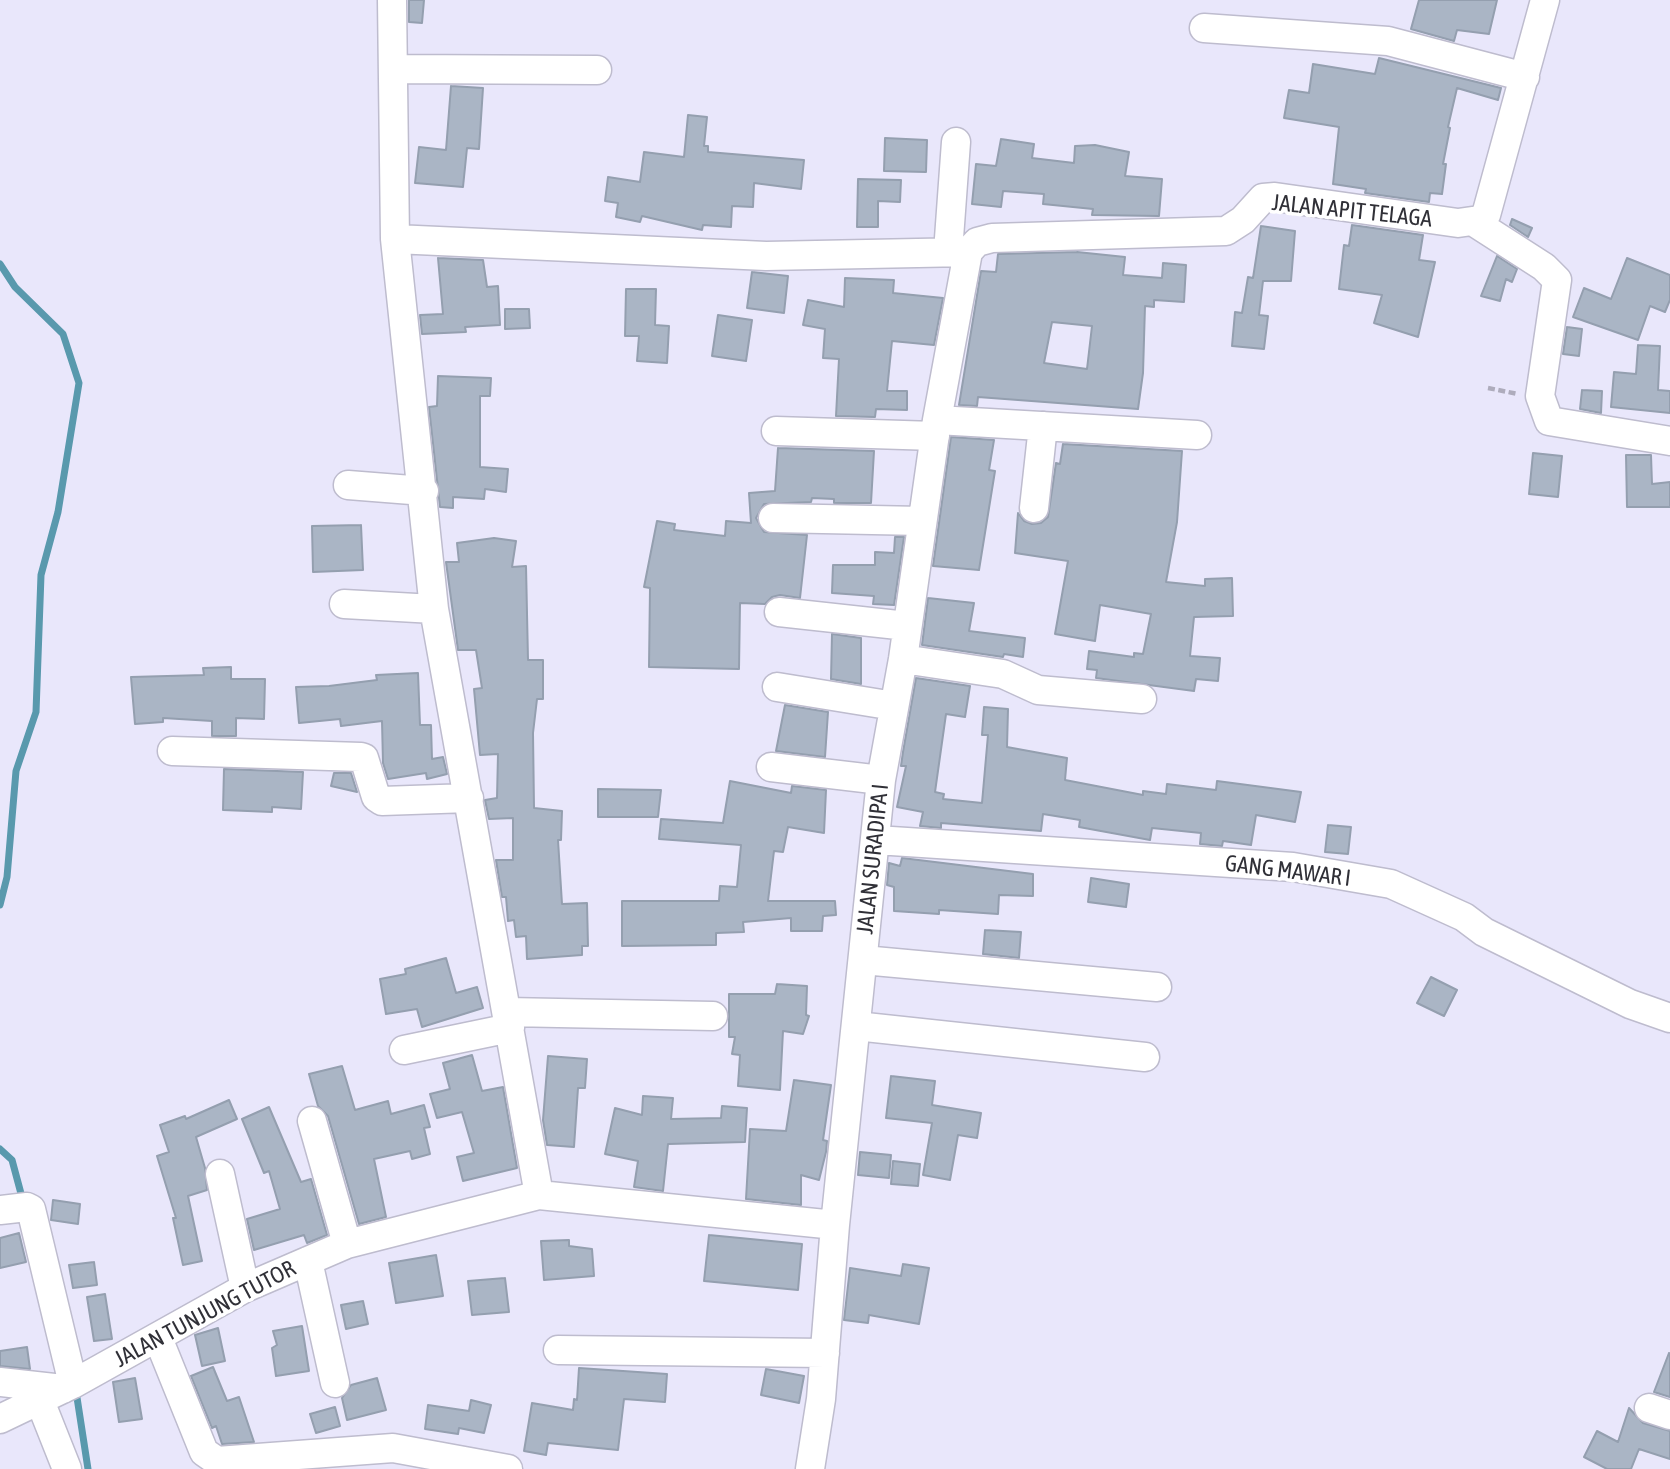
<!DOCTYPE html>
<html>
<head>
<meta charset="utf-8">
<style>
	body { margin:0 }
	canvas { display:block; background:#e9e7fb }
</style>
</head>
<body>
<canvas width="1670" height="1469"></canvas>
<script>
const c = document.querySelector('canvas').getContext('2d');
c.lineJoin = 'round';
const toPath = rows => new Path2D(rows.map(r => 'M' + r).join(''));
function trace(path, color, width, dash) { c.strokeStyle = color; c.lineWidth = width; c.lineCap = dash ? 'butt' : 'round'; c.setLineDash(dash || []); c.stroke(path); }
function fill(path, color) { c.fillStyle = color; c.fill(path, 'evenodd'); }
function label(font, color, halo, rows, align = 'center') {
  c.font = font + ' "Asap Condensed",sans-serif'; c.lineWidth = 7; c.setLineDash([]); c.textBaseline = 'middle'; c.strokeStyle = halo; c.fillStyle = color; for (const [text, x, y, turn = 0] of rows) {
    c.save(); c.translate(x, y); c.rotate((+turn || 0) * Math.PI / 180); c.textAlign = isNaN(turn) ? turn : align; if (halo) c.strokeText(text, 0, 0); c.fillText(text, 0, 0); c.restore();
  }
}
trace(toPath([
	[0,264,15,287,63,334,79,383,58,512,41,575,36,712,16,771,7,877,0,905],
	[0,1149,12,1160,23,1201],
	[76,1391,88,1469]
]), '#5999ad', 7);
const building = toPath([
	[409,0,424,0,422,23,409,22,409,0],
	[1419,0,1497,0,1489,34,1457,30,1454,41,1411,29,1419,0],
	[1379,58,1501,88,1498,100,1457,88,1448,127,1450,128,1443,164,1446,164,1442,194,1430,193,1429,202,1365,193,1366,189,1333,184,1339,127,1284,118,1289,90,1309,93,1313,64,1375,74,1379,58],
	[451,86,483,88,479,149,467,148,463,187,415,183,419,147,446,150,451,86],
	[688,115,707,117,704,146,708,146,708,152,804,160,801,189,754,183,753,207,732,206,731,227,703,225,702,230,642,216,640,222,616,217,618,203,605,201,608,177,640,182,644,152,684,157,688,115],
	[885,138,927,140,926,172,884,171,885,138],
	[1001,139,1034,144,1032,158,1074,163,1075,146,1095,145,1129,152,1125,176,1162,179,1159,216,1092,215,1093,209,1043,204,1044,194,1003,191,1001,207,972,204,976,164,996,166,1001,139],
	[858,179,901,180,900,202,878,201,878,227,857,227,858,179],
	[1512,219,1532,228,1528,237,1510,225,1512,219],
	[1352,225,1423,235,1419,260,1435,262,1418,337,1374,323,1382,295,1339,289,1344,245,1349,246,1352,225],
	[1261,226,1295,231,1291,281,1263,281,1259,315,1268,316,1264,349,1232,346,1235,312,1242,313,1248,277,1253,278,1261,226],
	[1077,252,1125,257,1123,275,1162,278,1163,263,1186,265,1184,302,1154,300,1154,307,1145,306,1143,373,1138,409,978,397,977,406,959,405,981,271,996,272,998,254,1077,252],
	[1052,322,1092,326,1087,369,1044,363,1052,322],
	[1497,256,1517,269,1512,282,1506,279,1500,301,1481,296,1497,256],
	[438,258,483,260,487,287,498,286,500,325,465,327,466,332,422,334,420,315,443,314,438,258],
	[1627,258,1670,275,1670,300,1665,312,1650,306,1638,340,1573,317,1584,288,1611,299,1627,258],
	[752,272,788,276,784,313,747,308,752,272],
	[845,278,894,280,893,293,943,298,934,345,892,341,887,391,907,391,907,410,876,409,875,417,836,416,839,359,823,358,825,329,803,325,808,300,844,307,845,278],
	[626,289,656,289,655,325,669,326,667,363,637,361,639,336,625,336,626,289],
	[505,309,529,309,530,328,505,329,505,309],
	[718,315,752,320,746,361,712,356,718,315],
	[1567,327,1582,329,1579,356,1563,354,1567,327],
	[1638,345,1660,346,1658,390,1670,391,1670,413,1611,407,1614,372,1636,374,1638,345],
	[438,376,491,378,490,396,480,396,480,467,508,469,506,492,485,489,484,499,453,497,453,508,440,507,429,407,437,406,438,376],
	[1582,390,1602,391,1601,413,1580,409,1582,390],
	[951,437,994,440,989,470,995,471,979,570,933,566,951,437],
	[1063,444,1182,451,1177,522,1166,582,1205,586,1205,579,1232,578,1233,616,1194,617,1190,656,1220,658,1218,681,1196,679,1194,691,1096,678,1097,670,1087,669,1089,651,1134,657,1134,653,1143,654,1151,614,1100,605,1095,641,1055,634,1068,561,1015,553,1018,513,1024,521,1032,524,1041,523,1048,517,1056,463,1060,464,1063,444],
	[778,448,874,451,871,503,834,503,834,499,812,498,811,502,764,504,756,518,764,532,807,535,800,598,780,595,772,597,765,604,740,603,739,669,649,667,650,588,644,587,657,521,675,524,674,530,725,536,726,521,751,523,749,493,775,491,778,448],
	[1533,453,1562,456,1558,497,1529,494,1533,453],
	[1626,455,1651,455,1652,484,1670,482,1670,507,1627,507,1626,455],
	[361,525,363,570,313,572,312,526,361,525],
	[895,537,904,537,894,605,873,604,874,596,832,593,833,565,875,565,875,552,894,553,895,537],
	[494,538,516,541,512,567,526,566,528,660,543,660,543,699,537,699,533,733,534,808,562,811,561,840,558,840,562,904,587,903,588,946,582,946,582,955,527,959,526,936,516,937,514,920,508,921,506,897,502,897,496,860,513,860,513,818,489,819,485,800,497,798,498,754,480,755,474,689,482,688,476,650,458,650,446,562,459,562,457,543,494,538],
	[928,598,974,603,969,631,1025,638,1023,657,1004,654,1003,657,922,645,928,598],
	[832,634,861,638,861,684,831,679,832,634],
	[231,667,231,679,265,679,264,719,236,718,236,736,212,736,212,721,163,718,163,722,135,724,131,677,204,675,203,668,231,667],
	[418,673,420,725,431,725,432,759,443,757,447,774,427,779,426,773,388,779,383,763,382,721,341,726,340,719,299,723,296,687,329,686,377,680,376,675,418,673],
	[916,678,970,686,965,717,946,714,935,792,944,794,943,799,982,803,988,735,982,735,984,707,1008,709,1007,747,1067,758,1065,780,1143,795,1143,791,1166,794,1167,784,1216,790,1217,781,1301,792,1295,822,1256,815,1251,845,1223,841,1222,846,1200,844,1201,833,1152,828,1150,840,1079,827,1080,820,1043,814,1041,831,941,823,941,828,920,826,923,812,897,807,906,766,901,766,903,752,916,678],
	[785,705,828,712,825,757,776,751,785,705],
	[224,769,303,772,301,809,272,807,272,812,223,810,224,769],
	[334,773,351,773,357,792,331,786,334,773],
	[730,781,791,793,792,786,826,790,824,833,788,827,783,852,774,851,768,901,835,901,836,915,823,916,822,931,791,931,791,918,743,922,744,932,716,933,716,945,622,946,622,901,719,901,720,886,737,887,741,845,659,839,661,819,723,823,730,781],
	[598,789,661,790,658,817,598,817,598,789],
	[1328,825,1351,827,1348,854,1325,852,1328,825],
	[902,858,1033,874,1033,896,999,895,998,914,939,910,939,914,894,911,894,887,887,885,889,863,900,866,902,858],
	[1091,878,1129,884,1126,907,1088,902,1091,878],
	[985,930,1021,932,1019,958,983,954,985,930],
	[446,958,456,993,477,987,483,1008,422,1027,417,1009,386,1014,380,979,406,974,405,969,446,958],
	[1431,977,1457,990,1444,1016,1417,1003,1431,977],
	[777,984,807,986,806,1015,809,1016,803,1034,783,1031,780,1090,738,1086,740,1055,732,1054,735,1037,729,1037,729,994,775,994,777,984],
	[472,1055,482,1091,503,1087,517,1168,463,1181,457,1157,474,1153,462,1112,437,1118,430,1094,450,1089,443,1063,472,1055],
	[548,1056,587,1059,585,1088,578,1088,574,1147,547,1145,543,1120,548,1056],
	[342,1066,355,1110,388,1101,391,1114,424,1105,430,1127,424,1128,430,1154,412,1159,410,1151,374,1159,386,1217,359,1224,328,1116,318,1106,309,1074,342,1066],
	[891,1076,935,1081,932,1105,981,1113,977,1138,958,1135,950,1180,923,1175,932,1123,886,1118,891,1076],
	[794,1080,831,1085,823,1140,827,1141,826,1152,819,1180,801,1175,801,1205,746,1199,750,1129,786,1131,794,1080],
	[643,1096,673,1098,671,1119,721,1118,722,1106,747,1108,745,1142,668,1144,663,1191,634,1187,638,1161,605,1154,615,1108,642,1115,643,1096],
	[229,1100,237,1119,196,1137,205,1168,207,1190,188,1196,202,1261,183,1265,173,1218,176,1218,157,1156,169,1152,160,1125,185,1116,186,1119,229,1100],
	[269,1107,301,1182,311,1179,327,1235,307,1243,304,1235,254,1250,247,1219,280,1209,269,1171,264,1173,242,1119,269,1107],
	[860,1152,891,1155,889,1178,858,1175,860,1152],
	[893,1161,920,1164,918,1186,891,1184,893,1161],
	[53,1200,80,1204,78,1224,51,1220,53,1200],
	[19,1233,26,1262,0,1268,0,1238,19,1233],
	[709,1235,802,1244,798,1290,704,1281,709,1235],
	[569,1240,569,1246,592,1249,594,1276,544,1280,541,1241,569,1240],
	[436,1255,443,1296,396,1303,389,1263,436,1255],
	[94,1262,97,1285,73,1288,69,1265,94,1262],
	[903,1264,929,1268,919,1324,869,1315,868,1323,844,1320,850,1268,901,1276,903,1264],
	[505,1278,509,1312,472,1315,468,1281,505,1278],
	[105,1294,112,1339,94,1341,87,1297,105,1294],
	[363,1301,368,1324,346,1329,341,1305,363,1301],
	[302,1326,309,1371,276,1376,272,1348,277,1345,273,1331,302,1326],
	[218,1328,225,1361,202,1366,195,1335,218,1328],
	[27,1347,30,1369,0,1366,0,1351,27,1347],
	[1669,1353,1670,1354,1670,1397,1654,1392,1669,1353],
	[213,1367,227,1401,239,1397,254,1442,222,1444,216,1426,212,1428,191,1376,213,1367],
	[579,1368,667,1374,665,1402,624,1399,618,1450,548,1443,546,1455,524,1451,532,1403,573,1410,574,1399,577,1400,579,1368],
	[766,1369,804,1376,799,1403,761,1395,766,1369],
	[135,1378,142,1419,119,1422,113,1382,135,1378],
	[377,1378,386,1410,347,1420,342,1398,351,1385,377,1378],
	[471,1400,491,1405,484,1433,459,1428,458,1434,425,1429,428,1405,469,1411,471,1400],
	[335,1407,340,1426,316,1433,310,1414,335,1407],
	[1629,1408,1643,1423,1670,1431,1670,1459,1639,1449,1631,1469,1607,1469,1584,1457,1597,1431,1618,1442,1629,1408]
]);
fill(building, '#aab5c5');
trace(building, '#949faf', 2);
const minor = toPath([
	[392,0,395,239,434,609,539,1195,835,1225],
	[1204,28,1388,41,1525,77],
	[395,69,597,70],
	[1474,222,1544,267,1557,280,1540,396,1549,421,1670,441],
	[395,239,766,256,968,252],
	[948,252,956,142],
	[937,420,1197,435],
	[776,431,935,436],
	[348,485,424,491],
	[1034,508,1043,426],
	[773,518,922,521],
	[344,604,434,609],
	[779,612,907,626],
	[903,659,1003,674,1038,690,1142,699],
	[777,687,894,706],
	[172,751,361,757,364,758,376,797,382,801,469,798],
	[771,767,881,780],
	[876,840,1293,867,1391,884,1464,917,1484,932,1630,1004,1670,1018],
	[863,960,1157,987],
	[507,1012,713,1016],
	[856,1026,1145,1057],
	[404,1050,510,1028],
	[312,1121,347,1244],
	[220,1174,245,1288],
	[0,1210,27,1207,31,1209,73,1384],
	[308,1261,335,1383],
	[158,1338,204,1452,217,1461,393,1448,508,1469],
	[558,1350,825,1353],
	[0,1382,63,1389],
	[40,1401,67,1469],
	[1649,1408,1670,1415],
	[0,1419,73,1384,245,1288,347,1244,539,1195],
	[810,1469,821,1399,835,1225,881,780,903,659,937,420,968,252,977,242,992,238,1226,231,1243,220,1263,198,1275,197,1458,223,1479,220,1486,215,1545,0]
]);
trace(minor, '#bebcce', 31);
trace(toPath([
	[1488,388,1518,394]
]), '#aeacbc', 4.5, [7, 3.5]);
trace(minor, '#fff', 28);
label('23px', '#303037', '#fff', [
	["JALAN APIT TELAGA",1352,211,6],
	["JALAN SURADIPA I",873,859,-84],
	["GANG MAWAR I",1288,871,7],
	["JALAN TUNJUNG TUTOR",205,1314,-28]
]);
</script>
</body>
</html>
